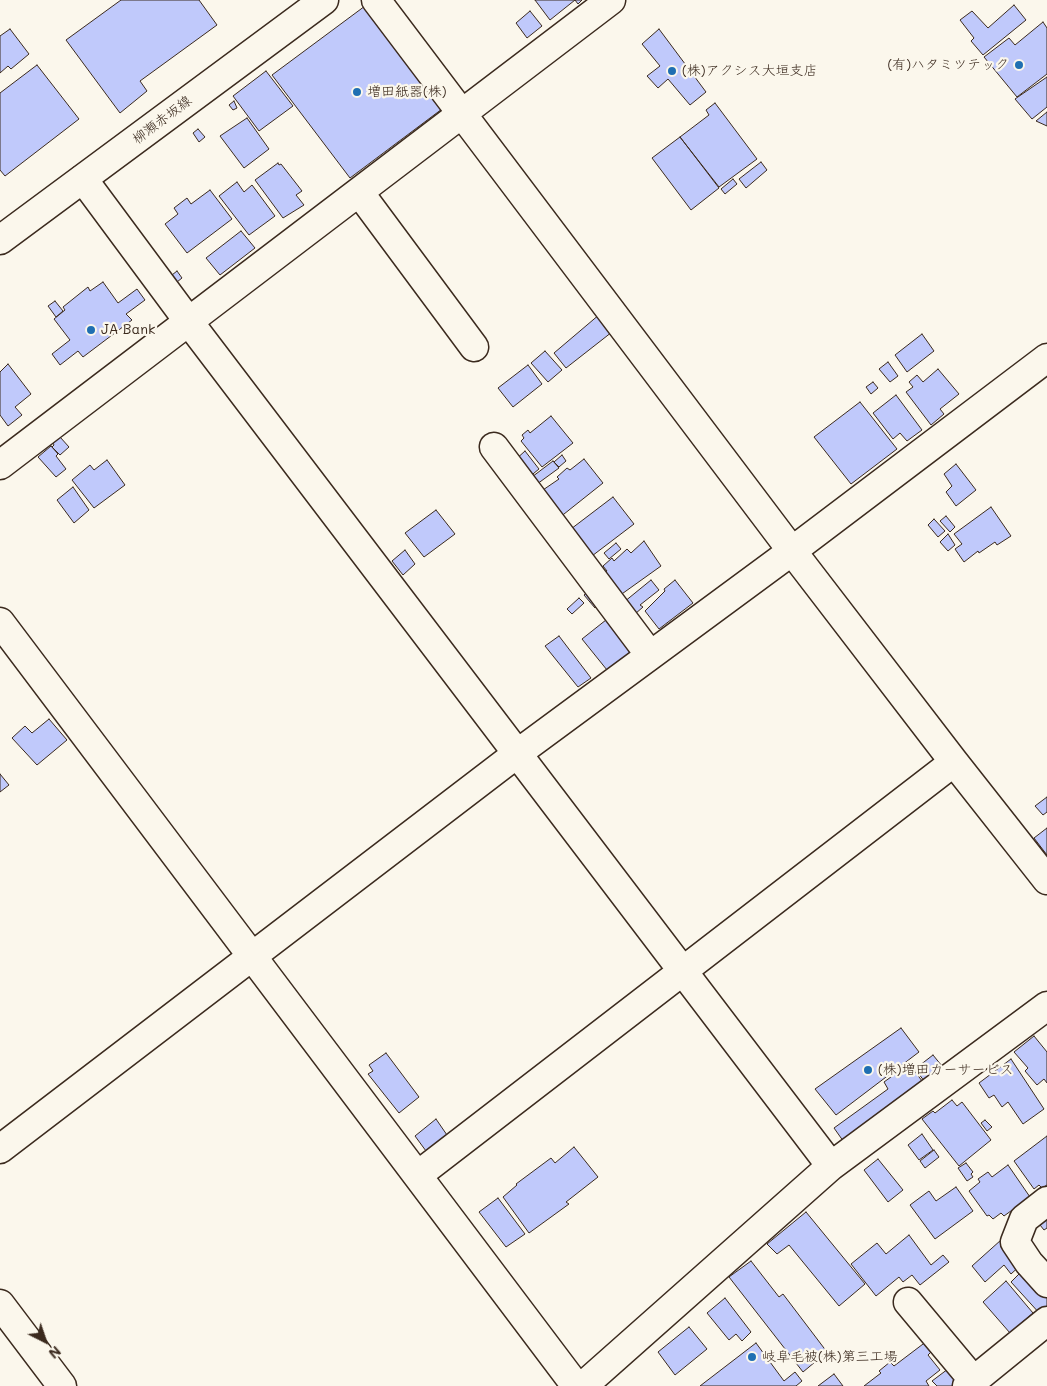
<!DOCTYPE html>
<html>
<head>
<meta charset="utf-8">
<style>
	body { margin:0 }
	#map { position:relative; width:1047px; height:1386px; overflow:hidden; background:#fbf7ec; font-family:Mali,sans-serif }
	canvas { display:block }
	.north { position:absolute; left:20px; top:1316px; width:50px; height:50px; -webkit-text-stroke:4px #fbf7ec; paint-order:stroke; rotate:139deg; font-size:14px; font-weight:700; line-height:20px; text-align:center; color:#3b2a1e }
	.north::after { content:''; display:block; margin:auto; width:18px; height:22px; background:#3b2a1e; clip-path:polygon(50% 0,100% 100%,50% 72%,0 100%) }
</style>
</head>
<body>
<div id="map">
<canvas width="1047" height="1386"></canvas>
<div class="north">N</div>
</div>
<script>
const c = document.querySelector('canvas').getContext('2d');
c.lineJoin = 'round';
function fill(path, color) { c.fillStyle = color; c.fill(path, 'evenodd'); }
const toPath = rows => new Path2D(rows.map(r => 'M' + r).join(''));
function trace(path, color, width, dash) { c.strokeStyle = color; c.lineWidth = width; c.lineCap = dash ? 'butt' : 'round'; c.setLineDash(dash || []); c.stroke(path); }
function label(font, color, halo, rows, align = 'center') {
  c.font = font + ' Mali,"Klee One",sans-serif'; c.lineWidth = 4.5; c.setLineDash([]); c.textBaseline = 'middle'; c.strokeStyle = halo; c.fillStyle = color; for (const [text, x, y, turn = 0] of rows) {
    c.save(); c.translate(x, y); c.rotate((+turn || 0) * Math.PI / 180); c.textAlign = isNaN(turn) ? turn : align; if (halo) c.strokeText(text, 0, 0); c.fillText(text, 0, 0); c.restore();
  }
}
const building = toPath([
	[121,0,199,0,217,25,140,81,147,91,120,113,66,40,121,0],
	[535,0,582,0,578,4,575,0,550,20,535,0],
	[1014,5,1026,20,983,55,971,41,974,38,960,20,972,11,988,28,1014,5],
	[365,6,442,109,350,178,272,75,365,6],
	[530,11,542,26,527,38,516,23,530,11],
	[1043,22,1047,28,1047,74,1017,97,984,57,1009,38,1015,45,1043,22],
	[10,29,29,54,11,69,8,66,0,73,0,36,10,29],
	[659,29,706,92,690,105,668,79,658,88,647,76,660,66,642,44,659,29],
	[37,65,79,119,5,176,0,170,0,93,37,65],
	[266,71,293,106,259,131,233,96,266,71],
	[1047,77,1047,107,1032,119,1015,99,1047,77],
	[234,101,237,108,233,110,229,105,234,101],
	[715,103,757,159,719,187,680,137,709,115,706,110,715,103],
	[1047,112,1047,126,1036,121,1047,112],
	[247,118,269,149,244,168,220,136,247,118],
	[198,129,205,137,199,142,193,133,198,129],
	[680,137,719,188,691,210,652,158,680,137],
	[761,162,767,170,746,188,739,179,761,162],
	[278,163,279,165,281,164,302,191,296,195,304,205,283,218,255,180,278,163],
	[733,179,737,184,725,194,721,189,733,179],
	[237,182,244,192,252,185,275,216,249,235,219,196,237,182],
	[210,190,232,219,187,253,165,224,178,214,174,208,187,198,191,204,210,190],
	[241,231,255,248,220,275,206,258,241,231],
	[177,271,182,278,177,282,172,275,177,271],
	[103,282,118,303,137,289,145,300,126,314,132,320,83,357,78,351,60,365,52,354,70,340,54,319,65,310,63,307,88,287,90,291,103,282],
	[55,301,63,311,56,317,48,306,55,301],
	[600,314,612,332,566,368,554,353,600,314],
	[922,334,934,351,907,372,895,355,922,334],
	[545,351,562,370,548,382,531,363,545,351],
	[888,362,898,376,890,382,879,369,888,362],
	[8,364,31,394,15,407,22,415,8,426,0,415,0,372,8,364],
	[528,365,542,384,513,407,498,388,528,365],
	[938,369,959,394,940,409,944,414,931,425,906,392,913,387,909,382,917,375,923,382,938,369],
	[873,382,878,388,871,394,866,387,873,382],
	[896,395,922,430,907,441,900,433,893,439,873,413,896,395],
	[860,402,897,449,851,484,814,437,860,402],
	[551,416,573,443,542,467,521,441,524,438,522,435,528,430,530,433,551,416],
	[60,437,69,447,60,455,52,447,54,445,53,443,60,437],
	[51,446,58,454,56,456,66,469,56,477,38,457,51,446],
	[525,451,539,469,528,478,514,461,525,451],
	[562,455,566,461,559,467,554,462,562,455],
	[584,459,603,483,559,518,540,492,559,479,557,477,567,468,570,470,584,459],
	[107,460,125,485,94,508,72,480,90,465,94,470,107,460],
	[553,461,559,468,533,487,528,480,553,461],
	[956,464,976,490,956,506,946,492,952,486,944,474,956,464],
	[73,487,89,510,74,523,57,500,73,487],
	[613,497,634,524,588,559,567,532,613,497],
	[991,507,1011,536,997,545,995,542,979,553,978,551,964,562,955,549,962,544,954,534,991,507],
	[436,510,455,534,424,557,405,533,436,510],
	[946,516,955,527,950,532,940,521,946,516],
	[934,519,945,531,938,537,928,525,934,519],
	[948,534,955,545,948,551,940,542,948,534],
	[644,541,661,566,619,596,602,575,607,571,603,566,612,558,614,561,627,549,631,553,644,541],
	[616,543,621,549,609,559,604,553,616,543],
	[405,550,415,564,403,575,392,561,405,550],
	[651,580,659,590,640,605,643,607,635,614,624,602,651,580],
	[675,580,693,603,659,629,645,611,665,591,664,589,675,580],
	[590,590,600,603,595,608,584,595,590,590],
	[579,598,584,603,572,614,567,609,579,598],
	[611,616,636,648,607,670,582,639,611,616],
	[559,636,591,678,578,687,545,646,559,636],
	[49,719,67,740,37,765,12,738,25,726,32,733,49,719],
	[0,774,9,785,0,792,0,774],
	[1047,797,1047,812,1043,815,1035,806,1047,797],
	[1047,828,1047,855,1034,838,1047,828],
	[901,1028,919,1052,836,1115,815,1089,901,1028],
	[1034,1036,1047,1052,1047,1083,1044,1079,1037,1085,1025,1071,1028,1068,1014,1052,1034,1036],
	[386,1053,419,1097,399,1113,368,1074,373,1071,369,1065,386,1053],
	[933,1055,946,1071,928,1086,915,1069,933,1055],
	[1011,1059,1044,1109,1023,1124,1008,1102,1002,1107,994,1095,989,1098,979,1083,1011,1059],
	[909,1064,926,1086,846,1145,834,1128,888,1089,884,1082,909,1064],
	[952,1100,957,1106,962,1102,991,1140,959,1166,922,1119,933,1111,935,1113,952,1100],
	[436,1119,447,1135,426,1151,415,1136,436,1119],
	[985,1120,992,1127,987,1131,981,1123,985,1120],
	[922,1134,933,1150,919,1160,908,1145,922,1134],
	[1047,1136,1047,1185,1042,1188,1039,1185,1034,1189,1014,1161,1047,1136],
	[574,1147,598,1177,566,1202,569,1204,529,1233,503,1197,517,1185,516,1184,551,1158,555,1163,574,1147],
	[934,1150,939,1157,925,1168,920,1161,934,1150],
	[878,1159,903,1190,888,1202,864,1170,878,1159],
	[966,1163,973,1172,971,1174,973,1177,967,1181,958,1168,966,1163],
	[1008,1165,1030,1197,1004,1216,1001,1213,993,1219,989,1215,987,1216,969,1191,980,1182,978,1179,988,1172,992,1177,1008,1165],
	[956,1187,973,1211,935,1239,910,1205,929,1191,936,1201,956,1187],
	[498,1198,525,1234,506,1247,479,1212,498,1198],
	[806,1212,865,1284,839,1306,789,1245,777,1254,767,1244,806,1212],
	[1047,1219,1047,1228,1044,1230,1040,1225,1047,1219],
	[909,1235,931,1265,943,1255,949,1262,920,1285,912,1275,903,1282,899,1277,876,1296,851,1264,877,1243,886,1254,909,1235],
	[1001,1240,1023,1263,1011,1274,1004,1265,985,1282,972,1266,1001,1240],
	[751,1261,779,1297,783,1294,827,1352,803,1372,729,1277,751,1261],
	[1023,1270,1047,1297,1047,1310,1041,1315,1011,1282,1023,1270],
	[1006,1281,1033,1313,1010,1333,983,1302,1006,1281],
	[725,1298,751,1332,742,1341,736,1334,729,1340,707,1313,725,1298],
	[689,1327,707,1349,675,1375,658,1352,689,1327],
	[927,1341,934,1349,928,1355,940,1370,926,1381,929,1386,864,1386,881,1373,879,1371,890,1362,894,1366,927,1341],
	[756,1343,784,1381,795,1372,802,1381,796,1386,700,1386,756,1343],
	[952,1366,963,1381,956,1386,937,1386,932,1381,952,1366],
	[834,1374,843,1386,818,1386,834,1374]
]);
fill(building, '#c0c9fb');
trace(building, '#3b2a1e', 1);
const minor = toPath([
	[376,0,792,551,954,762,1047,880],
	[83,179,189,322,831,1166,583,1386],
	[359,192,474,347],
	[494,447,650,655],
	[0,465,611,0],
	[0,622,576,1386],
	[0,1149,518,753,792,551,1047,358],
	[831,1166,1047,1006],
	[418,1175,954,762],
	[1047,1201,1024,1219,1015,1242,1029,1263,1047,1283],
	[908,1302,974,1381],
	[0,1304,62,1386],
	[967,1386,1047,1321]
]);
const major = toPath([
	[0,240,324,0]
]);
trace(minor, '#3b2a1e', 31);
trace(major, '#3b2a1e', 31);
trace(minor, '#fbf7ec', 28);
trace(major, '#fbf7ec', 28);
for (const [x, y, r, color] of [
	[1019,65,5,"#1f6fb2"],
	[672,71,5,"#1f6fb2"],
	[357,92,5,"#1f6fb2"],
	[91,330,5,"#1f6fb2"],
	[868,1070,5,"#1f6fb2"],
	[752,1357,5,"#1f6fb2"]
]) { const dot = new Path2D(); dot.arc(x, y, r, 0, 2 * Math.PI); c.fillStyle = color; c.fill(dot); trace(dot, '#fbf7ec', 2); }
label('14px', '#3b2a1e', '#fbf7ec', [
	["(有)ハタミツテック",1009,65,"right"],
	["(株)アクシス大垣支店",682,71],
	["増田紙器(株)",367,92],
	["JA Bank",101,330],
	["(株)増田カーサービス",878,1070],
	["岐阜毛被(株)第三工場",762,1357]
], 'left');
label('14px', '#3b2a1e', '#fbf7ec', [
	["柳瀬赤坂線",162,120,-37]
]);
</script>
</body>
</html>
